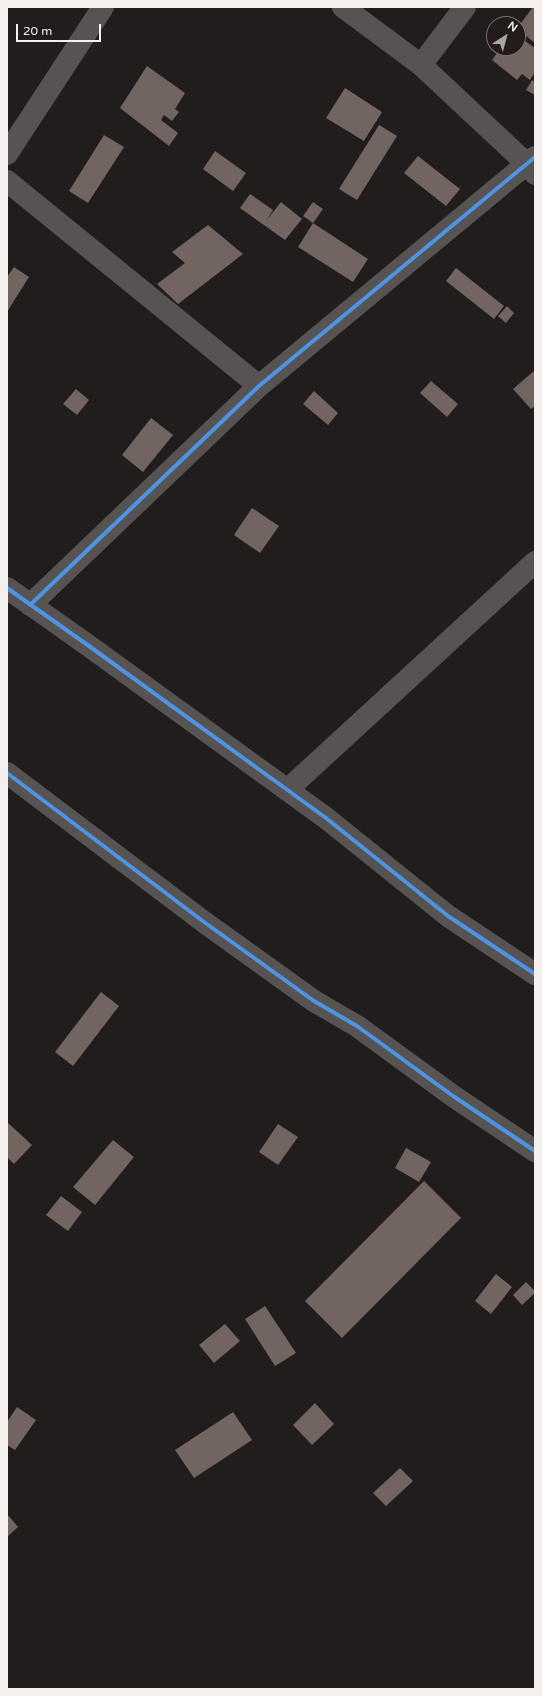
<!DOCTYPE html>
<html>
<head>
<meta charset="utf-8">
<style>
	body { margin:0 }
	#map { position:relative; width:542px; height:1696px; overflow:hidden; background:#211d1c; font-family:"Varela Round",sans-serif }
	canvas { display:block }
	.frame { position:absolute; inset:0; border:8px solid #f5f0ee; pointer-events:none }
	.north { position:absolute; left:486px; top:16px; width:40px; height:40px; box-sizing:border-box; background:#231c1a; border:1px solid #77716f; border-radius:50%; rotate:36deg; font-size:11px; font-weight:700; line-height:16px; text-align:center; color:#f5f0ee }
	.north::after { content:''; display:block; margin:auto; width:14px; height:18px; background:#aba6a4; clip-path:polygon(50% 0,100% 100%,50% 72%,0 100%) }
	.scale { position:absolute; left:16px; top:24px; width:85px; height:18px; box-sizing:border-box; border:2px solid #f5f0ee; border-top:0; padding-left:5px; font-size:12px; line-height:14px; white-space:nowrap; color:#f5f0ee; -webkit-text-stroke:3px #231c1a; paint-order:stroke }
</style>
</head>
<body>
<div id="map">
<canvas width="542" height="1696"></canvas>
<div class="frame"></div>
<div class="north">N</div>
<div class="scale">20 m</div>
</div>
<script>
const c = document.querySelector('canvas').getContext('2d');
c.lineJoin = 'round';
function fill(path, color) { c.fillStyle = color; c.fill(path, 'evenodd'); }
const toPath = rows => new Path2D(rows.map(r => 'M' + r).join(''));
function trace(path, color, width, dash) { c.strokeStyle = color; c.lineWidth = width; c.lineCap = dash ? 'butt' : 'round'; c.setLineDash(dash || []); c.stroke(path); }
fill(toPath([
	[533,7,535,7,535,43,518,30,518,27],
	[518,36,535,48,535,72,530,80,522,74,517,80,492,60,501,48,518,48],
	[147,66,185,93,175,109,179,112,172,121,164,115,161,120,178,133,169,146,120,108],
	[532,80,535,82,535,95,526,90],
	[345,88,382,112,364,141,326,118],
	[379,125,397,136,357,200,339,189],
	[104,135,124,147,88,203,69,191],
	[215,151,246,173,233,191,203,169],
	[418,156,460,189,446,206,404,173],
	[250,194,273,210,266,221,281,202,302,219,285,240,240,208],
	[313,202,323,209,313,223,368,259,353,282,298,247,313,223,303,216],
	[208,225,243,254,178,304,157,284,185,263,172,252],
	[14,267,29,277,7,312,7,277],
	[456,268,504,306,494,319,446,281],
	[507,306,514,313,506,323,498,316],
	[535,370,535,406,531,409,513,389],
	[431,381,458,404,447,417,420,393],
	[76,389,89,400,77,415,63,404],
	[314,391,338,413,328,425,303,404],
	[151,418,173,435,143,472,122,455],
	[252,508,279,526,260,553,234,535],
	[101,992,119,1006,73,1066,55,1052],
	[7,1122,32,1145,14,1164,7,1157],
	[278,1124,298,1137,278,1165,259,1152],
	[113,1140,134,1157,95,1205,73,1187],
	[406,1148,431,1162,419,1182,395,1168],
	[424,1181,461,1218,342,1338,305,1301],
	[61,1196,82,1212,68,1231,46,1215],
	[496,1274,512,1287,491,1314,475,1301],
	[526,1282,535,1291,535,1293,522,1305,513,1295],
	[265,1306,296,1353,275,1366,245,1319],
	[225,1324,240,1341,214,1363,199,1345],
	[315,1403,334,1424,312,1445,293,1425],
	[17,1407,36,1420,15,1450,7,1445,7,1422],
	[233,1412,252,1440,194,1478,175,1450],
	[400,1468,413,1481,386,1506,373,1493],
	[7,1514,18,1527,7,1537]
]), '#726460');
trace(toPath([
	[343,7,421,65,527,164,535,174],
	[421,65,465,7],
	[7,154,103,7],
	[7,181,259,386],
	[7,588,89,646,326,818,448,916,535,974],
	[30,605,259,386,535,157],
	[7,773,204,922,314,1001,357,1026,453,1096,535,1151],
	[287,790,535,562]
]), '#565352', 22);
trace(toPath([
	[7,588,89,646,326,818,448,916,535,974],
	[30,605,259,386,535,157],
	[7,773,204,922,314,1001,357,1026,453,1096,535,1151]
]), '#4d94e3', 4);
</script>
</body>
</html>
